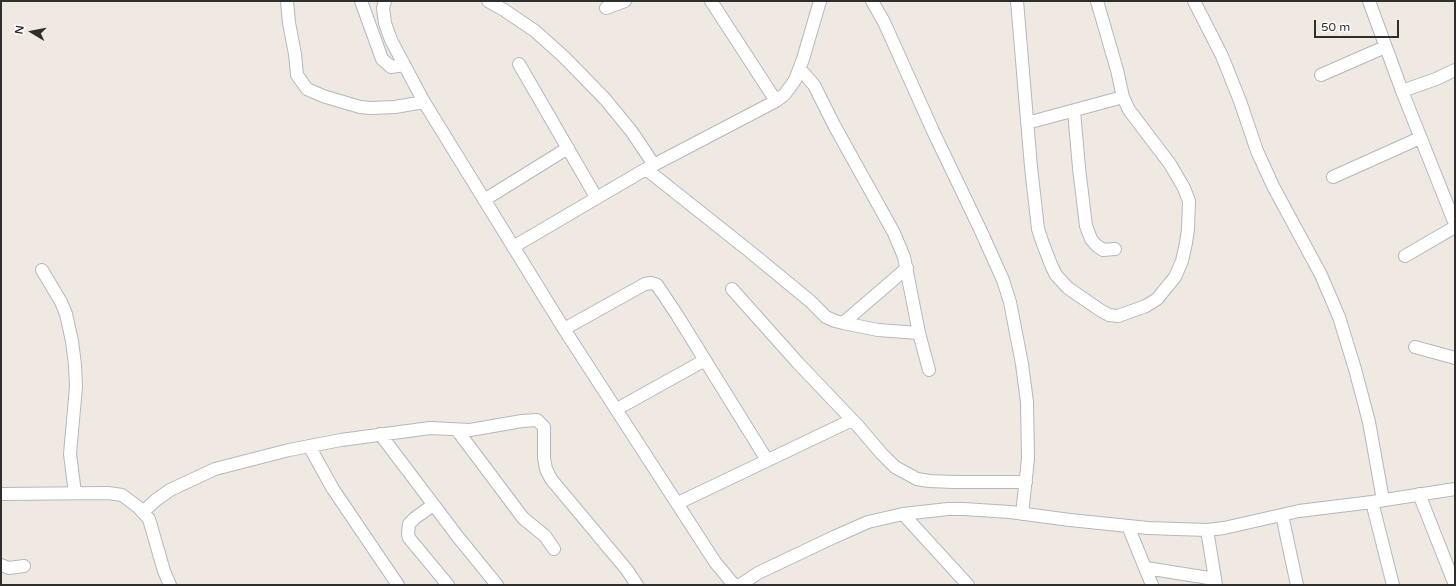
<!DOCTYPE html>
<html>
<head>
<meta charset="utf-8">
<style>
	body { margin:0 }
	#map { position:relative; width:1456px; height:586px; overflow:hidden; background:#efe9e1; font-family:"Varela Round",sans-serif }
	canvas { display:block }
	.frame { position:absolute; inset:0; border:2px solid #2e2e2e; pointer-events:none }
	.north { position:absolute; left:12px; top:12px; width:40px; height:40px; -webkit-text-stroke:3px #fff; paint-order:stroke; rotate:280deg; font-size:11px; font-weight:700; line-height:16px; text-align:center; color:#2e2e2e }
	.north::after { content:''; display:block; margin:auto; width:14px; height:18px; background:#2e2e2e; clip-path:polygon(50% 0,100% 100%,50% 72%,0 100%) }
	.scale { position:absolute; left:1314px; top:20px; width:85px; height:18px; box-sizing:border-box; border:2px solid #2e2e2e; border-top:0; padding-left:5px; font-size:12px; line-height:14px; white-space:nowrap; color:#2e2e2e; -webkit-text-stroke:3px #fff; paint-order:stroke }
</style>
</head>
<body>
<div id="map">
<canvas width="1456" height="586"></canvas>
<div class="frame"></div>
<div class="north">N</div>
<div class="scale">50 m</div>
</div>
<script>
const c = document.querySelector('canvas').getContext('2d');
c.lineJoin = 'round';
const toPath = rows => new Path2D(rows.map(r => 'M' + r).join(''));
function trace(path, color, width, dash) { c.strokeStyle = color; c.lineWidth = width; c.lineCap = dash ? 'butt' : 'round'; c.setLineDash(dash || []); c.stroke(path); }
const minor = toPath([
	[287,1,289,23,295,54,297,75,307,89,323,96,360,107,371,108,395,107,424,102],
	[361,1,382,59,391,67,404,65],
	[385,1,383,8,385,23,391,40,424,102,564,329,715,562,734,585],
	[488,1,504,10,535,31,564,57,605,99,632,132,654,165],
	[711,1,776,101],
	[872,1,884,22,933,131,980,229,1003,280,1010,302,1022,364,1027,402,1028,459,1022,514],
	[1017,1,1031,167,1038,229,1043,244,1052,267,1056,275,1068,288,1100,310,1109,315,1118,316,1146,306,1157,299,1175,277,1182,261,1186,243,1188,229,1189,201,1184,188,1170,164,1129,110,1123,97,1117,70,1097,1],
	[1194,1,1222,56,1240,101,1257,151,1273,186,1321,275,1339,317,1355,369,1369,422,1383,500],
	[1369,1,1402,91,1436,79,1455,70],
	[606,8,625,1],
	[519,64,596,197],
	[800,69,814,85,834,125,894,233,904,257,919,333,929,370],
	[1321,75,1385,47],
	[1402,91,1455,224],
	[1074,111,1079,168,1086,226,1091,239,1096,245,1103,250,1115,249],
	[1027,123,1123,97],
	[646,169,748,250,810,301,826,317,835,321,843,323,878,330,919,333],
	[1333,177,1420,138],
	[484,200,568,148],
	[513,247,646,169,776,101,785,94,795,80,803,59,820,1],
	[1405,256,1455,227],
	[42,270,61,302,66,314,72,341,75,365,76,387,70,454,75,493],
	[732,289,798,363,858,426,881,453,895,467,917,479,929,481,954,482,1026,482],
	[843,323,907,268],
	[564,329,645,284,651,283,657,285,677,315,767,460],
	[1415,347,1455,358],
	[617,409,705,360],
	[457,430,523,518,545,536,554,549],
	[380,434,458,537,497,585],
	[309,446,333,489,398,585],
	[1,494,108,493,122,495,138,507,149,519,164,571,170,585],
	[1419,494,1455,585],
	[1372,502,1393,585],
	[678,503,852,420],
	[433,505,415,518,409,524,408,534,409,538,448,585],
	[144,511,156,500,170,490,215,469,289,450,341,440,430,428,470,430,522,421,537,420,544,427,544,458,546,469,551,479,627,570,637,585],
	[903,514,968,585],
	[1282,515,1297,585],
	[1128,526,1152,585],
	[1207,530,1216,585],
	[1,565,9,568,24,566],
	[1146,568,1215,579],
	[740,585,758,573,834,537,868,522,903,514,948,509,964,509,1010,512,1070,520,1148,528,1207,530,1224,528,1299,511,1372,502,1455,489]
]);
trace(minor, '#b4b7c1', 14);
trace(minor, '#fff', 12);
</script>
</body>
</html>
